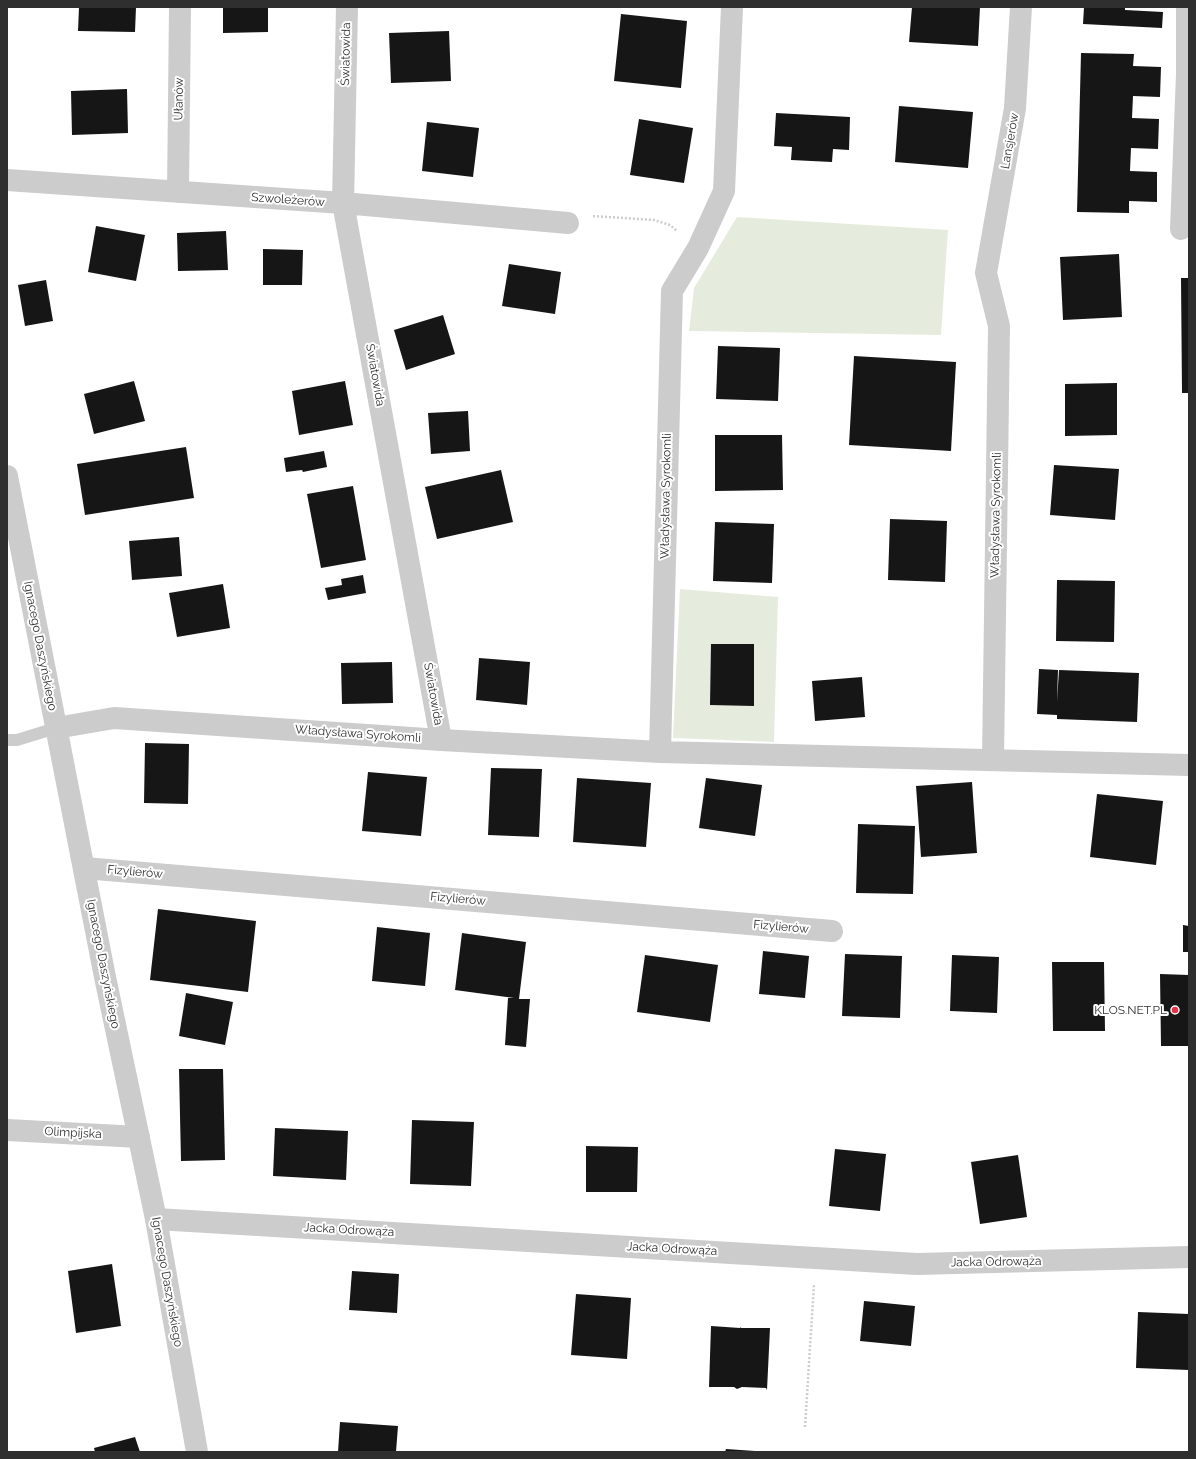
<!DOCTYPE html>
<html>
<head>
<meta charset="utf-8">
<style>
	body { margin:0 }
	#map { position:relative; width:1196px; height:1459px; overflow:hidden; background:#fff; font-family:Raleway,sans-serif }
	canvas { display:block }
	.frame { position:absolute; inset:0; border:8px solid #2f2f2f; pointer-events:none }
</style>
</head>
<body>
<div id="map">
<canvas width="1196" height="1459"></canvas>
<div class="frame"></div>
</div>
<script>
const c = document.querySelector('canvas').getContext('2d');
c.lineJoin = 'round';
function fill(path, color) { c.fillStyle = color; c.fill(path, 'evenodd'); }
const toPath = rows => new Path2D(rows.map(r => 'M' + r).join(''));
function trace(path, color, width, dash) { c.strokeStyle = color; c.lineWidth = width; c.lineCap = dash ? 'butt' : 'round'; c.setLineDash(dash || []); c.stroke(path); }
function label(font, color, halo, rows, align = 'center') {
  c.font = font + ' Raleway,sans-serif'; c.lineWidth = 4; c.setLineDash([]); c.textBaseline = 'middle'; c.strokeStyle = halo; c.fillStyle = color; for (const [text, x, y, turn = 0] of rows) {
    c.save(); c.translate(x, y); c.rotate((+turn || 0) * Math.PI / 180); c.textAlign = isNaN(turn) ? turn : align; if (halo) c.strokeText(text, 0, 0); c.fillText(text, 0, 0); c.restore();
  }
}
fill(toPath([
	[737,217,948,230,941,335,689,331,694,288],
	[680,589,778,597,774,742,673,738]
]), '#e6ecdd');
fill(toPath([
	[79,7,136,7,135,32,78,31],
	[223,7,268,7,268,32,223,33],
	[912,7,980,7,978,46,909,42],
	[1084,7,1125,7,1125,10,1163,12,1162,28,1083,24],
	[621,14,687,21,681,88,614,81],
	[449,31,451,81,391,83,389,33],
	[1081,53,1134,54,1133,66,1161,67,1160,97,1133,96,1132,118,1159,119,1158,149,1131,148,1130,171,1157,172,1157,202,1129,201,1129,213,1077,212],
	[127,89,128,133,72,135,71,91],
	[899,106,973,112,968,168,895,162],
	[776,113,850,117,849,150,833,149,832,162,791,160,792,147,774,146],
	[639,119,693,128,684,183,630,175],
	[427,122,479,128,473,177,422,171],
	[96,226,145,235,136,281,88,272],
	[226,231,228,270,178,271,177,233],
	[263,249,303,250,302,285,263,285],
	[1119,254,1122,317,1063,320,1060,257],
	[509,264,561,272,555,314,502,306],
	[1181,278,1189,278,1189,393,1182,393],
	[46,280,53,321,25,326,18,285],
	[443,315,455,354,406,370,394,330],
	[718,346,780,348,778,401,716,399],
	[854,356,956,362,951,451,849,445],
	[134,381,145,421,94,434,84,394],
	[345,381,353,425,299,435,292,391],
	[1117,383,1117,435,1065,436,1065,384],
	[468,411,470,451,431,454,428,413],
	[715,435,782,435,783,490,715,491],
	[186,447,194,498,85,515,77,464],
	[324,451,327,467,303,472,302,470,286,472,284,458],
	[1054,465,1119,469,1115,520,1050,515],
	[501,470,513,522,437,539,425,487],
	[353,486,366,560,321,568,307,494],
	[890,519,947,521,945,582,888,580],
	[715,522,774,524,772,583,713,581],
	[179,537,182,576,132,580,129,541],
	[363,575,366,593,328,600,325,588,342,585,341,579],
	[1057,580,1115,581,1114,642,1056,641],
	[223,584,230,628,177,637,169,593],
	[711,644,754,644,754,706,710,705],
	[479,658,530,662,527,705,476,700],
	[392,662,393,703,342,704,341,663],
	[1039,669,1058,670,1057,702,1059,670,1139,673,1137,722,1057,719,1057,715,1037,714],
	[862,677,865,717,815,721,812,681],
	[145,743,189,744,188,804,144,803],
	[491,768,542,769,539,837,488,835],
	[368,772,427,777,421,836,362,831],
	[577,778,651,783,646,847,573,842],
	[706,778,762,785,755,836,699,828],
	[972,782,977,853,921,857,916,786],
	[1097,794,1163,801,1156,865,1090,857],
	[858,824,915,826,913,894,856,893],
	[158,909,256,921,248,992,150,980],
	[1183,925,1189,926,1189,952,1183,952],
	[377,927,430,933,425,986,372,981],
	[462,933,526,942,519,999,530,999,526,1047,505,1045,508,998,514,998,455,990],
	[763,951,809,956,805,998,759,994],
	[845,954,902,956,900,1018,842,1016],
	[645,955,718,965,710,1022,637,1012],
	[952,955,999,957,997,1013,950,1011],
	[1052,962,1104,962,1105,1031,1053,1031],
	[1160,974,1189,975,1189,1046,1161,1046],
	[186,993,233,1002,225,1045,179,1036],
	[179,1069,223,1069,225,1160,181,1161],
	[412,1120,474,1122,471,1186,410,1184],
	[275,1128,348,1131,346,1180,273,1176],
	[586,1146,638,1147,637,1192,586,1192],
	[835,1149,886,1154,880,1211,829,1206],
	[1018,1155,1027,1217,980,1224,971,1162],
	[112,1264,121,1326,76,1333,68,1271],
	[352,1271,399,1274,397,1313,349,1310],
	[576,1294,631,1298,627,1359,571,1355],
	[864,1301,915,1306,911,1346,860,1341],
	[1138,1312,1189,1314,1189,1370,1136,1368],
	[711,1326,740,1328,741,1327,741,1328,770,1328,767,1390,766,1388,742,1387,737,1389,734,1387,709,1387],
	[340,1422,398,1426,396,1452,338,1452],
	[135,1437,140,1452,95,1452,94,1448],
	[726,1449,755,1451,755,1452,725,1452]
]), '#161616');
trace(toPath([
	[593,216,654,220,670,225,677,231],
	[805,1427,814,1284]
]), '#ccc', 2.5, [2, 2]);
trace(toPath([
	[7,740,17,740,56,728]
]), '#ccc', 12);
trace(toPath([
	[347,7,343,203,441,740],
	[7,180,343,203,568,223],
	[178,192,180,7],
	[1181,229,1187,74,1187,7],
	[56,728,114,718,441,740,660,752,1189,765],
	[660,752,672,291,698,248,724,191,732,7],
	[993,759,999,326,986,273,1015,108,1021,7],
	[84,868,832,931],
	[7,1130,139,1137],
	[156,1219,917,1264,1189,1257]
]), '#ccc', 22);
trace(toPath([
	[7,476,105,977,156,1219,197,1452]
]), '#ccc', 22);
for (const [x, y, r, color] of [
	[1175,1010,4,"#e63148"]
]) { const dot = new Path2D(); dot.arc(x, y, r, 0, 2 * Math.PI); c.fillStyle = color; c.fill(dot); trace(dot, '#fff', 1.5); }
label('12px', '#2f2f2f', '#fff', [
	["Światowida",346,54,-89],
	["Ułanów",179,99,-89],
	["Lansjerów",1010,141,-80],
	["Szwoleżerów",288,200,4],
	["Światowida",375,375,80],
	["Władysława Syrokomli",666,496,-89],
	["Władysława Syrokomli",996,515,-89],
	["Ignacego Daszyńskiego",40,646,79],
	["Światowida",433,694,80],
	["Władysława Syrokomli",358,734,4],
	["Fizylierów",135,872,5],
	["Fizylierów",458,899,5],
	["Fizylierów",781,927,5],
	["Ignacego Daszyńskiego",103,964,79],
	["Olimpijska",73,1133,3],
	["Jacka Odrowąża",349,1230,3],
	["Jacka Odrowąża",672,1249,3],
	["Jacka Odrowąża",996,1262,-1],
	["Ignacego Daszyńskiego",167,1282,80]
]);
label('12px', '#2f2f2f', '#fff', [
	["KLOS.NET.PL",1167,1010]
], 'right');
</script>
</body>
</html>
